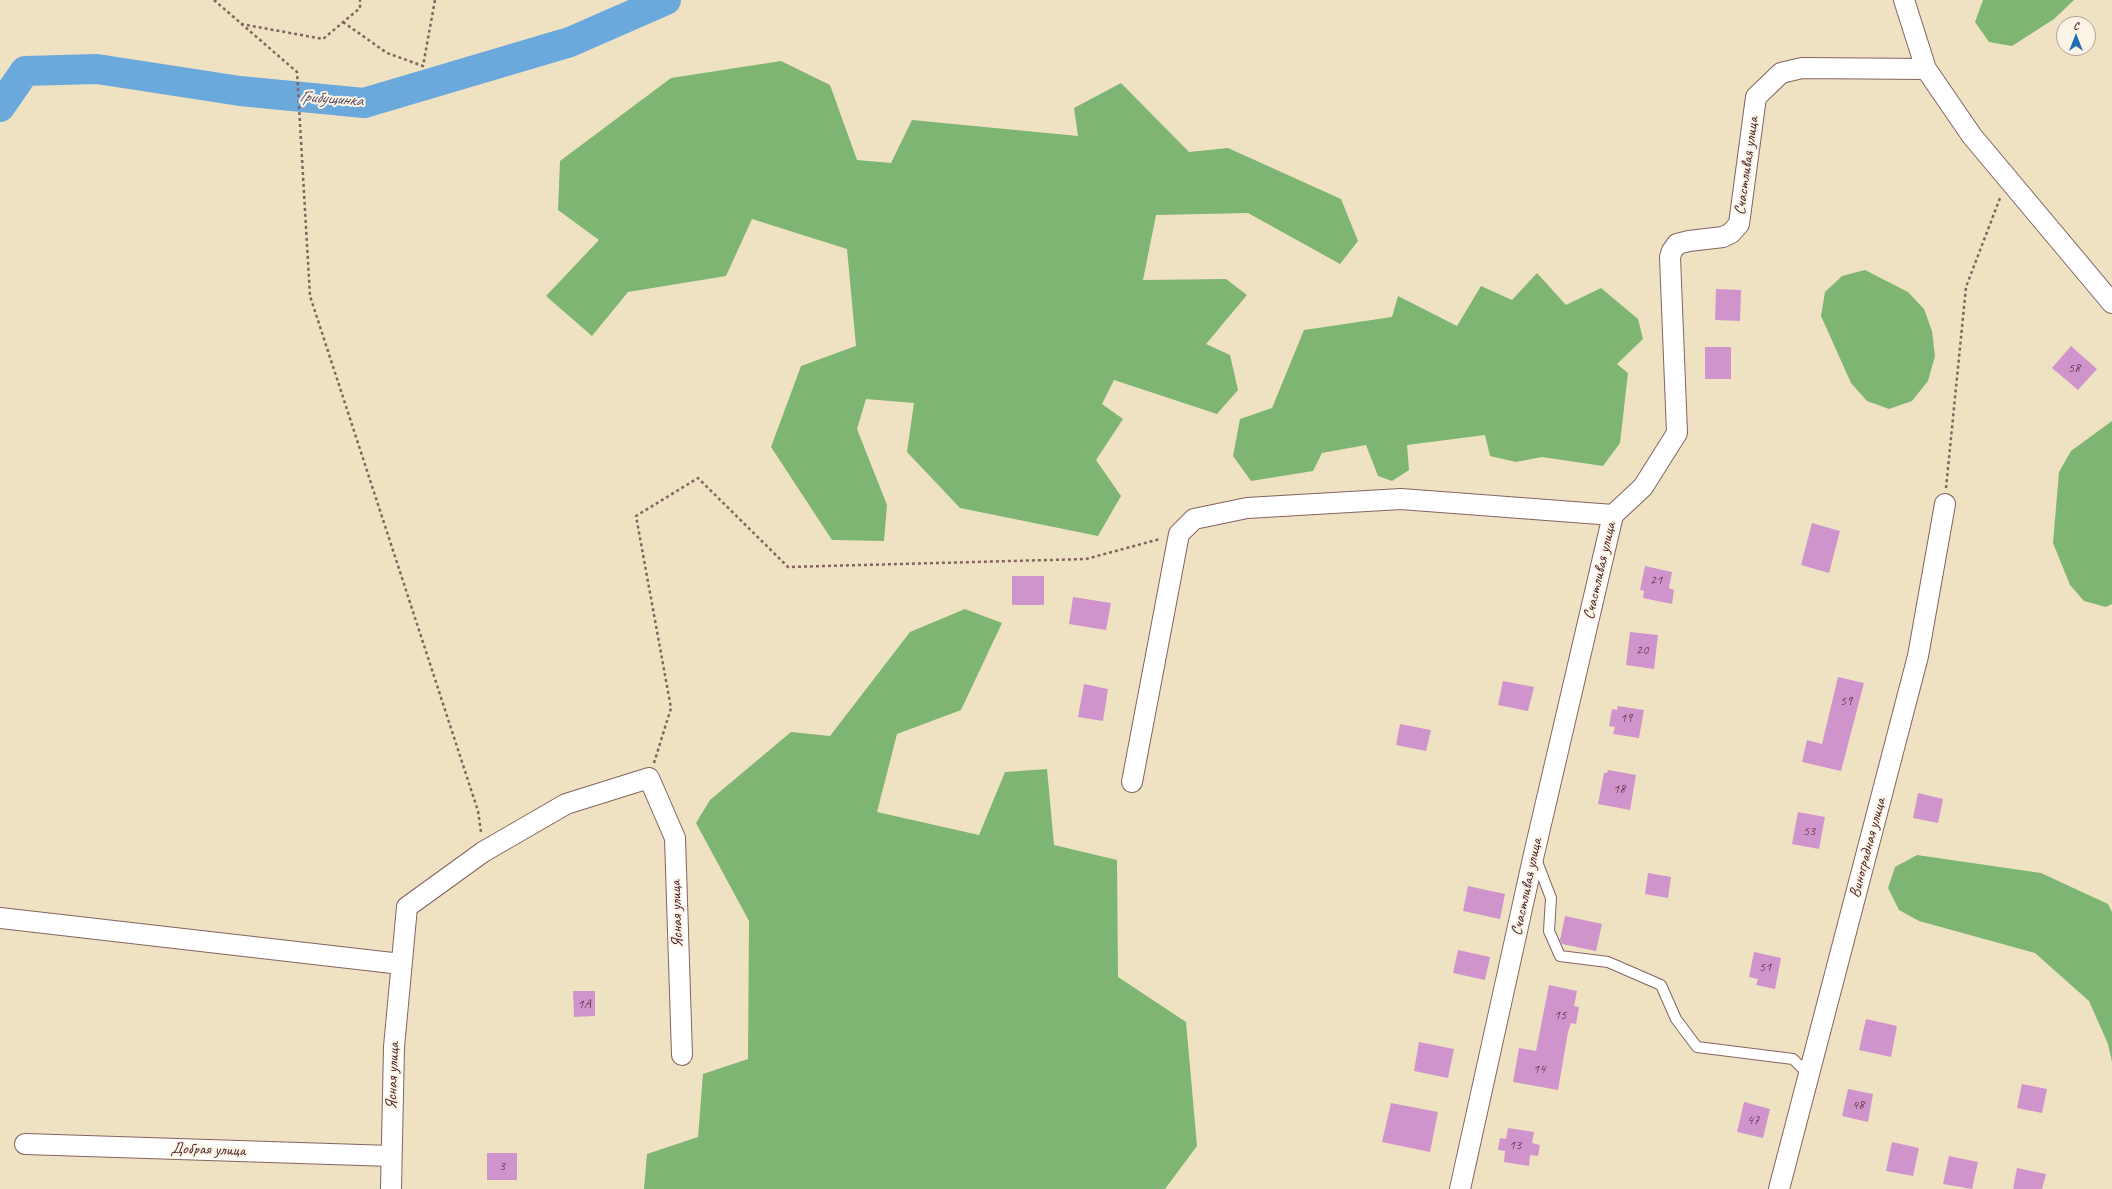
<!DOCTYPE html>
<html>
<head>
<meta charset="utf-8">
<style>
	body { margin:0 }
	#map { position:relative; width:2112px; height:1189px; overflow:hidden; background:#efe2c2; font-family:Caveat,sans-serif }
	canvas { display:block }
	.north { position:absolute; left:2056px; top:16px; width:40px; height:40px; box-sizing:border-box; background:#fcf5e5; border:1px solid #b59f9b; border-radius:50%; rotate:0deg; font-size:11px; font-weight:700; line-height:16px; text-align:center; color:#4a1f2b }
	.north::after { content:''; display:block; margin:auto; width:14px; height:18px; background:#1f6fb2; clip-path:polygon(50% 0,100% 100%,50% 72%,0 100%) }
</style>
</head>
<body>
<div id="map">
<canvas width="2112" height="1189"></canvas>
<div class="north">С</div>
</div>
<script>
const c = document.querySelector('canvas').getContext('2d');
c.lineJoin = 'round';
function fill(path, color) { c.fillStyle = color; c.fill(path, 'evenodd'); }
const toPath = rows => new Path2D(rows.map(r => 'M' + r).join(''));
function trace(path, color, width, dash) { c.strokeStyle = color; c.lineWidth = width; c.lineCap = dash ? 'butt' : 'round'; c.setLineDash(dash || []); c.stroke(path); }
function label(font, color, halo, rows, align = 'center') {
  c.font = font + ' Caveat,sans-serif'; c.lineWidth = 4; c.setLineDash([]); c.textBaseline = 'middle'; c.strokeStyle = halo; c.fillStyle = color; for (const [text, x, y, turn = 0] of rows) {
    c.save(); c.translate(x, y); c.rotate((+turn || 0) * Math.PI / 180); c.textAlign = isNaN(turn) ? turn : align; if (halo) c.strokeText(text, 0, 0); c.fillText(text, 0, 0); c.restore();
  }
}
fill(toPath([
	[1983,0,2074,0,2054,19,2012,46,1989,42,1975,22],
	[781,61,830,85,857,160,891,163,912,120,1078,136,1074,108,1121,83,1189,152,1228,148,1341,199,1358,241,1340,264,1248,213,1156,215,1143,280,1226,279,1247,295,1206,344,1230,355,1238,390,1217,414,1114,380,1102,404,1123,419,1096,460,1121,496,1098,536,960,508,907,452,914,403,866,399,857,429,887,505,884,541,832,540,771,447,801,366,856,346,847,249,752,219,726,276,628,292,592,336,546,296,599,240,558,210,560,161,671,78],
	[1865,270,1908,292,1924,309,1932,331,1935,356,1928,381,1912,401,1889,409,1867,401,1851,383,1821,316,1825,292,1842,276],
	[1537,273,1566,305,1601,288,1638,319,1643,339,1617,364,1628,373,1620,443,1603,466,1542,457,1516,462,1490,456,1485,435,1407,445,1409,470,1392,481,1378,476,1366,445,1322,453,1313,471,1251,481,1233,456,1240,419,1272,408,1304,330,1392,317,1398,296,1457,326,1481,286,1512,300],
	[2112,421,2112,604,2106,607,2084,601,2070,585,2053,543,2059,472,2071,451],
	[965,609,1002,623,961,710,897,734,877,812,979,835,1005,772,1047,769,1054,845,1117,860,1118,977,1186,1022,1197,1146,1165,1189,644,1189,647,1154,698,1137,703,1074,748,1059,749,921,696,823,710,800,791,732,830,736,910,632],
	[1917,855,2041,873,2108,904,2112,912,2112,1062,2108,1044,2089,1001,2035,953,1919,921,1899,910,1888,888,1895,867]
]), '#7eb572');
trace(toPath([
	[0,107,25,71,97,69,240,91,364,103,570,42,666,0]
]), '#6ba8dc', 30);
fill(toPath([
	[1716,289,1741,290,1740,321,1715,320],
	[2071,346,2097,369,2078,390,2052,368],
	[1705,347,1731,347,1731,379,1705,379],
	[1812,523,1840,531,1829,573,1801,565],
	[1645,566,1672,572,1669,588,1674,590,1672,604,1643,598,1644,591,1640,590],
	[1012,576,1044,576,1044,605,1012,605],
	[1073,597,1111,603,1106,630,1069,624],
	[1630,632,1658,635,1654,669,1626,665],
	[1838,677,1864,683,1841,771,1802,762,1807,740,1822,744],
	[1503,681,1534,687,1528,711,1498,705],
	[1084,684,1108,689,1103,721,1078,717],
	[1618,706,1644,710,1639,738,1613,734,1615,727,1609,726,1612,709,1617,710],
	[1400,724,1431,730,1426,751,1396,745],
	[1608,770,1636,775,1630,810,1598,804,1604,773,1607,773],
	[1918,793,1943,799,1938,823,1913,818],
	[1798,812,1825,817,1819,849,1792,844],
	[1648,873,1671,877,1668,898,1645,894],
	[1468,886,1505,894,1500,919,1463,911],
	[1565,916,1602,924,1596,951,1562,944,1560,940],
	[1458,950,1490,957,1485,980,1453,973],
	[1754,952,1781,958,1775,989,1756,985,1758,979,1749,977],
	[1549,985,1577,991,1574,1006,1579,1007,1576,1024,1571,1023,1568,1032,1558,1090,1513,1082,1519,1048,1536,1051],
	[573,991,595,991,595,1016,574,1017],
	[1866,1019,1897,1026,1891,1057,1859,1050],
	[1419,1042,1454,1049,1448,1078,1414,1071],
	[2022,1084,2047,1089,2042,1113,2017,1108],
	[1848,1089,1873,1094,1868,1122,1842,1116],
	[1744,1102,1770,1109,1763,1138,1737,1132],
	[1391,1103,1438,1112,1430,1152,1382,1142],
	[1508,1128,1534,1132,1532,1143,1540,1145,1538,1156,1530,1155,1529,1166,1504,1162,1505,1151,1498,1150,1500,1138,1506,1139],
	[1892,1142,1919,1148,1913,1176,1886,1171],
	[487,1153,517,1153,517,1180,487,1180],
	[1949,1156,1978,1162,1972,1189,1943,1184],
	[2017,1168,2046,1174,2042,1189,2013,1189]
]), '#d094cd');
const service = toPath([
	[1536,859,1551,898,1549,931,1560,956,1608,962,1661,985,1676,1019,1697,1047,1793,1059,1809,1075]
]);
const minor = toPath([
	[1904,0,1926,69,1972,136,2112,303],
	[1132,782,1179,534,1194,519,1247,508,1401,499,1613,515],
	[0,918,401,964],
	[25,1144,391,1156],
	[391,1189,394,1047,407,907,483,852,566,804,649,778,675,838,682,1055],
	[1460,1189,1534,854,1613,515,1643,487,1677,433,1670,257,1672,251,1677,244,1689,241,1723,237,1731,233,1739,224,1756,97,1781,73,1802,68,1926,69],
	[1779,1189,1918,656,1945,504]
]);
trace(service, '#846360', 12);
trace(minor, '#846360', 22);
trace(toPath([
	[214,0,297,72,310,296,478,811,481,832],
	[343,22,387,53,423,66,435,0],
	[241,24,323,39,360,8,360,0],
	[1946,488,1966,287,2000,198],
	[654,763,671,708,636,516,698,478,788,567,1086,559,1160,539]
]), '#846360', 2.5, [3, 3]);
trace(service, '#fff', 10);
trace(minor, '#fff', 20);
label('14px', '#6c3c54', null, [
	["58",2074,368],
	["21",1656,580],
	["20",1642,650],
	["59",1846,701],
	["19",1626,718],
	["18",1619,789],
	["53",1809,831],
	["51",1765,967],
	["1А",584,1004],
	["15",1560,1015],
	["14",1539,1069],
	["48",1858,1105],
	["47",1753,1120],
	["13",1515,1145],
	["3",502,1166]
]);
label('16px', '#4a1f2b', '#fcf5e5', [
	["Счастливая улица",1747,166,-82],
	["Счастливая улица",1600,571,-77],
	["Виноградная улица",1868,848,-75],
	["Счастливая улица",1527,887,-78],
	["Ясная улица",677,914,-92],
	["Ясная улица",393,1076,-88],
	["Добрая улица",208,1150,2]
]);
label('italic 17px', '#564f69', '#fcf5e5', [
	["Грибущинка",331,99,4]
]);
</script>
</body>
</html>
